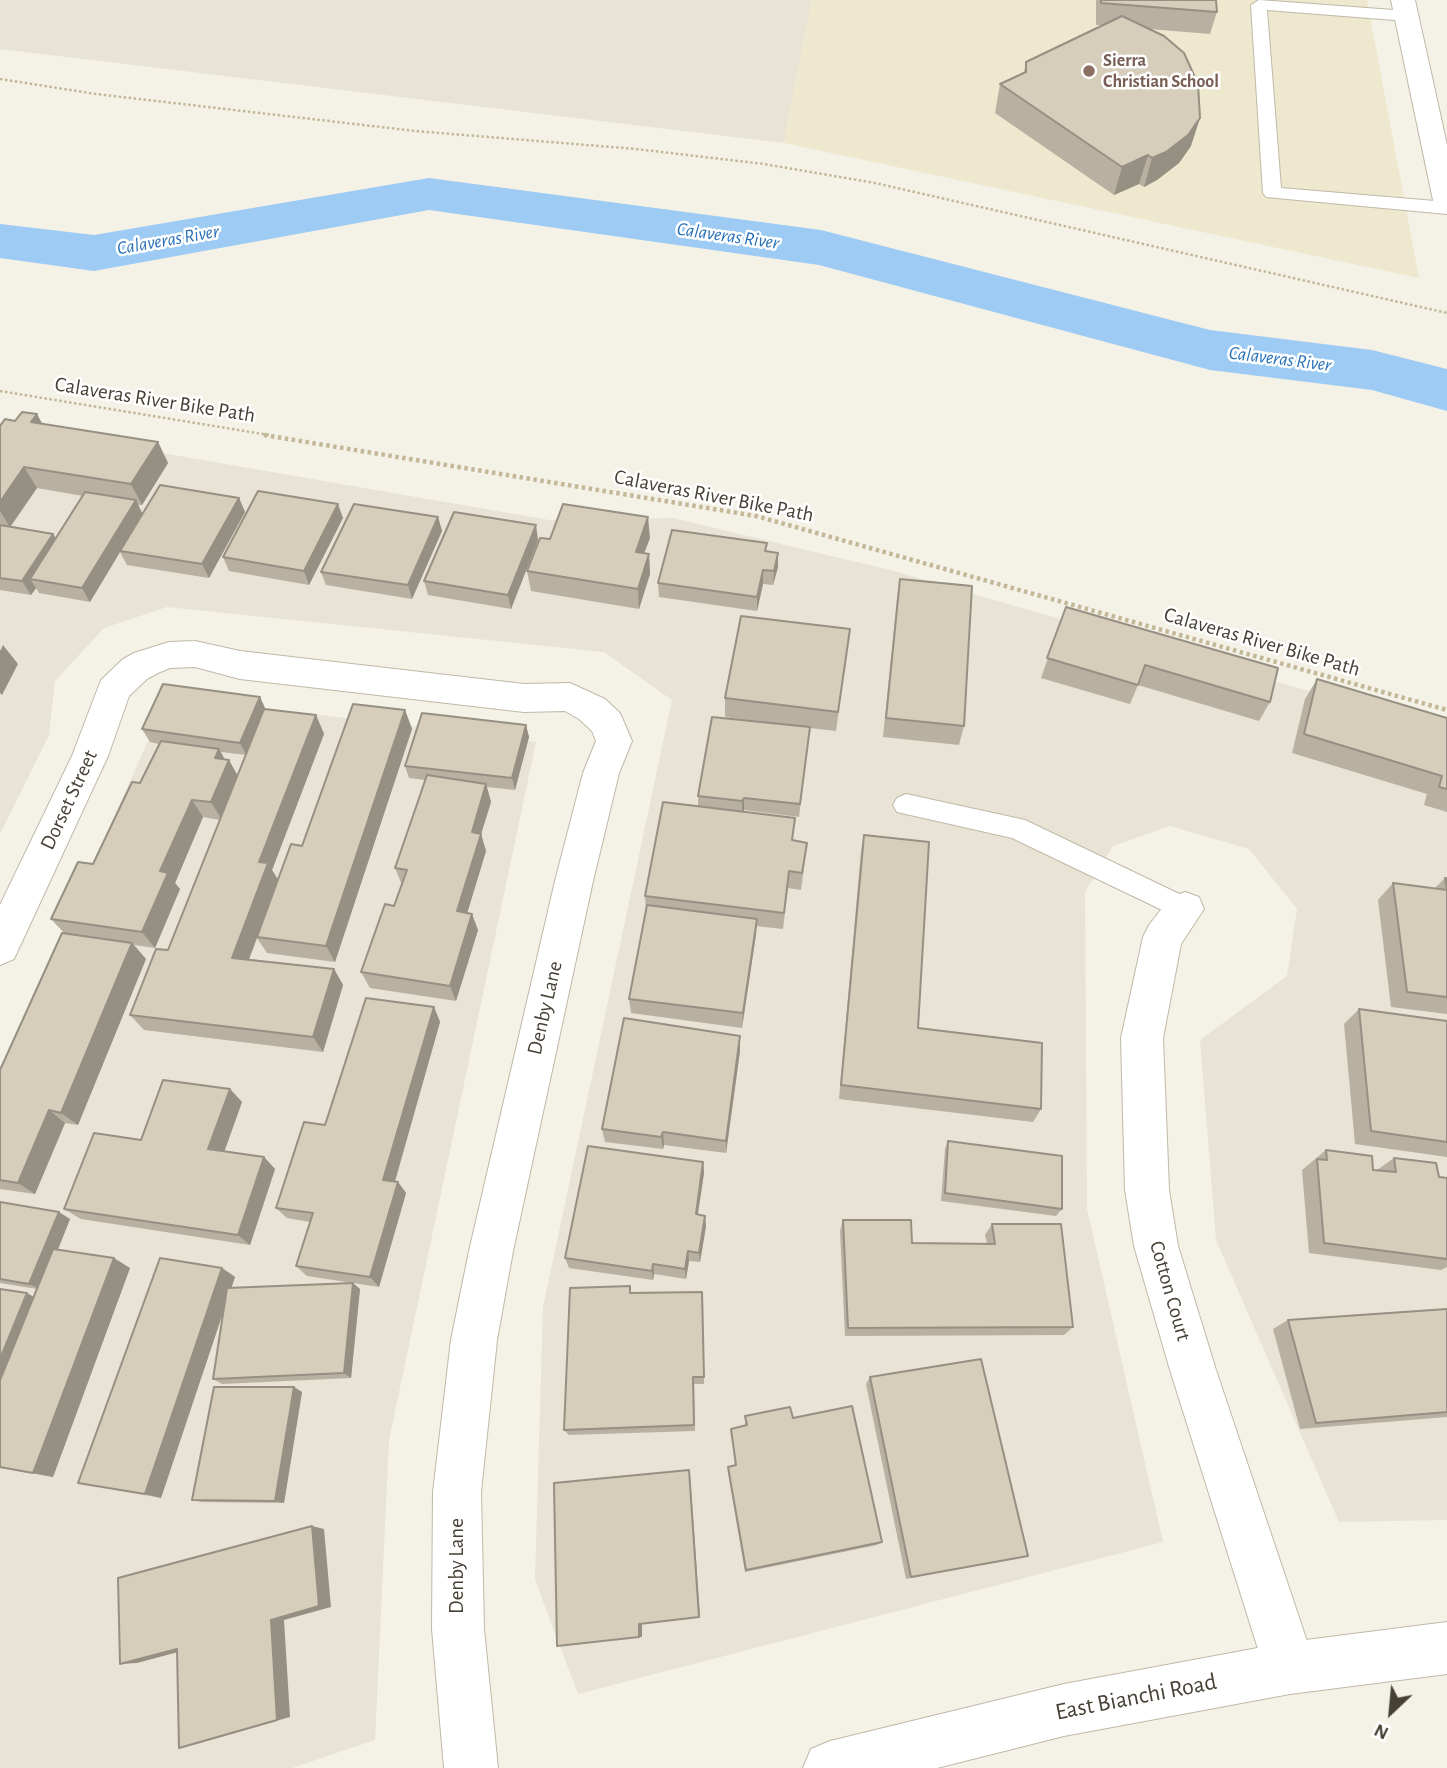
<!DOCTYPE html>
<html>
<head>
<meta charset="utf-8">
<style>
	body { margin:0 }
	#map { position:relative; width:1447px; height:1768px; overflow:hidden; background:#f4f1e6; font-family:"Alegreya Sans",sans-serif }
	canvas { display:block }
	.north { position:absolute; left:1356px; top:1677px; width:70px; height:70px; -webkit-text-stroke:5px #fff; paint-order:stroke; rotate:206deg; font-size:19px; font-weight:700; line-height:28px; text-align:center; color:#474135 }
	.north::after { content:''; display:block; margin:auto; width:24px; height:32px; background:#474135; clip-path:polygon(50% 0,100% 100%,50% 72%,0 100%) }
</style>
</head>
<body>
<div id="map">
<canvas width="1447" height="1768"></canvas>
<div class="north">N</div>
</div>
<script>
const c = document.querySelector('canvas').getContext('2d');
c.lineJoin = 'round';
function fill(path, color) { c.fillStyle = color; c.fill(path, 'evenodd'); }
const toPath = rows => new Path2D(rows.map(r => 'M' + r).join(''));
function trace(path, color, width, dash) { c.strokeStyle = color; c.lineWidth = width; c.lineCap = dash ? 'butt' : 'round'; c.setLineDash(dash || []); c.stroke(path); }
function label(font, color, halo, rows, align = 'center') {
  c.font = font + ' "Alegreya Sans",sans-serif'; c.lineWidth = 5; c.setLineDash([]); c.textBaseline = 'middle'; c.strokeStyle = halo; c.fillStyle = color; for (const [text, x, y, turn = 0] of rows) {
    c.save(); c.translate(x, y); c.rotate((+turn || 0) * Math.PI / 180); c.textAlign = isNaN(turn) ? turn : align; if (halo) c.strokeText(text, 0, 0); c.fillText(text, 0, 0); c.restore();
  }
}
fill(toPath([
	[0,0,812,0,784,143,0,49],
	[0,425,549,520,673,518,894,571,1447,731,1447,1520,1339,1522,1216,1240,1200,1040,1287,976,1297,909,1249,849,1170,826,1113,846,1085,892,1087,1209,1163,1542,578,1694,535,1580,543,1307,672,700,604,652,167,607,104,628,55,681,49,735,0,834],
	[193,699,536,742,389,1440,375,1740,292,1768,0,1768,0,1075,159,716]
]), '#e8e3d4');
fill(toPath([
	[812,0,1367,0,1419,278,784,143]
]), '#eee8cf');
fill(toPath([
	[429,178,821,230,1210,330,1372,350,1447,369,1447,411,1372,390,1210,370,819,265,429,210,94,271,0,258,0,224,94,235,429,178]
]), '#9ecbf4');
const service = toPath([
	[1259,0,1407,11,1415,16,1407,21,1267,10,1281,188,1447,202,1447,214,1266,197,1263,193,1251,5,1259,0],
	[906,794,1025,820,1194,901,1198,909,1194,917,1185,921,1012,838,897,812,893,805,897,798,906,794]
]);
const minor = toPath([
	[1391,0,1415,0,1447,145,1447,213,1437,211,1434,205,1391,0],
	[195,641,240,651,524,684,570,683,605,699,620,713,632,741,619,773,593,881,513,1251,497,1340,481,1492,484,1629,498,1768,444,1768,432,1629,433,1492,451,1340,469,1251,555,881,583,773,596,741,592,731,579,719,565,711,524,712,240,679,195,667,170,668,158,673,147,679,129,696,108,756,14,959,0,965,0,905,72,756,101,680,123,659,134,653,169,642,195,641],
	[1185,892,1199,897,1204,909,1181,944,1163,1038,1169,1190,1178,1246,1216,1370,1316,1668,1308,1686,1290,1694,1272,1686,1264,1668,1170,1370,1134,1246,1125,1190,1121,1038,1143,937,1149,925,1171,897,1185,892]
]);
const tertiary = toPath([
	[1447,1622,1447,1674,1290,1694,1064,1736,937,1768,803,1768,811,1749,830,1741,1064,1684,1290,1642,1447,1622]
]);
trace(service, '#c0b9a8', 2);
trace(minor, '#c0b9a8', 2);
trace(tertiary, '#c0b9a8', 2);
trace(toPath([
	[0,79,96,94,415,131,636,149,764,164,875,183,1447,313],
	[0,391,275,436]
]), '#c3b798', 2.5, [2.5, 2.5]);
trace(toPath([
	[264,435,756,516,1447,710]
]), '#c3b798', 4.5, [3.5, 3.5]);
fill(service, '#fff');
fill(minor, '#fff');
fill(tertiary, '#fff');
fill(toPath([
	[1096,0,1216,0,1217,12,1210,34,1149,29,1191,146,1179,163,1157,180,1144,187,1139,184,1114,195,995,113,1000,84,1024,72,1026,62,1102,25,1096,25],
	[42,424,158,442,168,463,142,505,138,505,142,513,239,498,245,512,209,578,127,565,120,552,90,602,39,593,36,588,31,595,0,590,0,426],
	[37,488,83,496,56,538,53,534,11,526],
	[438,517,442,531,412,599,326,585,321,572],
	[343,518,309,585,229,571,223,557],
	[650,538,644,553,649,554,650,574,639,609,531,591,527,571,550,539],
	[538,540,511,609,428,595,424,581],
	[766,551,778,567,773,585,763,584,757,611,659,597,658,583],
	[900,579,964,726,959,745,883,737,897,599],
	[1066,607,1270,702,1259,721,1138,685,1130,704,1041,678],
	[850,629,836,731,810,728,799,817,744,810,743,812,793,841,805,860,801,890,788,888,783,929,756,926,742,1028,631,1013,629,999,646,909,645,896,698,806,698,796,793,726,725,717,725,698],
	[1317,679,1447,718,1447,812,1424,805,1427,794,1292,753,1305,699],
	[266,709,316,715,324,734,272,870,278,879,302,846,405,710,412,729,335,962,267,953,257,938,249,959,334,969,343,985,323,1052,144,1030,130,1015,168,950,220,820,203,817,175,883,180,889,155,948,134,945,146,959,78,1125,65,1123,35,1194,0,1189,0,1070,65,934,51,919,93,864,140,783,159,744,150,742,142,729],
	[221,752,246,755,238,776,225,760],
	[526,725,529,737,515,790,487,787,491,802,481,834,486,851,467,913,478,930,456,1001,370,988,361,972,394,906,402,885,395,868,425,780,409,778,405,766],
	[864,835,918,1028,1041,1109,1033,1122,839,1099,861,852],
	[1445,878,1447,878,1447,1014,1391,1007,1378,900,1393,883,1435,888],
	[434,1007,440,1022,395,1182,398,1182,406,1193,379,1287,307,1276,296,1266,310,1222,287,1218,276,1208,325,1125],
	[1359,1009,1447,1021,1447,1157,1355,1144,1344,1024],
	[740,1036,740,1051,726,1153,664,1145,663,1149,605,1142,602,1129],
	[230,1089,242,1102,224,1151,264,1157,275,1169,250,1245,81,1219,64,1209,141,1140],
	[948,1141,1062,1209,1056,1216,941,1201,945,1149],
	[1326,1150,1373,1170,1377,1170,1394,1158,1439,1177,1447,1178,1447,1267,1441,1270,1309,1253,1302,1170],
	[703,1162,704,1173,698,1214,706,1226,700,1262,689,1261,686,1279,654,1274,653,1280,569,1268,565,1258],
	[0,1202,70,1219,58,1249,130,1268,53,1477,0,1468,0,1289,27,1293,33,1297,37,1289,0,1283],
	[843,1220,912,1243,987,1244,985,1235,992,1224,1073,1327,1064,1335,845,1336,840,1231],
	[222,1268,235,1277,231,1288,360,1289,351,1378,222,1384,213,1379,223,1312,161,1498,78,1483],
	[632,1293,703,1301,704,1384,694,1384,695,1431,569,1435,564,1430],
	[1447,1309,1447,1417,1300,1429,1273,1329,1288,1320],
	[870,1377,1028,1556,906,1579,866,1384],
	[294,1387,302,1392,284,1503,202,1502,192,1500],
	[745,1416,793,1418,882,1542,877,1545,745,1572,728,1472,728,1467,735,1466,731,1429,745,1425]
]), '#b8b0a1');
fill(toPath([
	[1200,118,1191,146,1179,163,1157,180,1144,187,1152,158],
	[1148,155,1139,184,1114,195,1122,167],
	[37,414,49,436,31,422],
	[158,442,168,463,142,505,131,484],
	[24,467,37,488,10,527,0,511,0,502],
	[239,498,245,512,209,578,202,564],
	[136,500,143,515,120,551,120,552,90,602,82,588],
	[338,504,343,518,309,585,304,571],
	[438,517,442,531,412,599,408,585],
	[648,517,650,538,637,572,636,552],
	[536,525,538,540,511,609,508,595],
	[53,534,62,548,30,579,36,588,31,595,22,581],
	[778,553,778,567,773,585,774,571],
	[649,554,650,574,639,609,638,589],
	[763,570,763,584,757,611,757,597],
	[3,645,18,664,2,695,0,693,0,651],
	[260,697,266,710,247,756,240,743],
	[405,710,412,729,335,962,326,946],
	[316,715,324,734,272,870,278,880,244,973,232,958,259,862],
	[526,725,529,737,515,790,512,778],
	[219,749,227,764,229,760,239,778,222,820,211,802,215,758],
	[486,784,491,802,481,834,486,851,463,927,457,911,472,832],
	[744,798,744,810,742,814,742,801],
	[192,800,203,817,175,883,180,889,155,948,142,932,160,871],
	[472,914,478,930,456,1001,450,986],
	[757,919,756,935,742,1028,743,1013],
	[132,943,146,959,78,1125,61,1113],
	[334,969,343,985,323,1052,313,1037],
	[434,1007,440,1022,392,1191,383,1180],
	[740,1036,740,1051,726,1153,726,1141],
	[230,1089,242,1102,221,1161,208,1149],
	[49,1110,65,1123,35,1194,18,1183],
	[663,1132,664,1145,663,1149,661,1137],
	[264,1157,275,1169,250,1245,238,1235],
	[703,1162,704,1173,696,1225,696,1214],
	[398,1182,406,1193,379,1287,370,1277],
	[59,1212,70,1219,42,1290,29,1284],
	[705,1216,706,1226,700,1262,699,1253],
	[688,1251,689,1261,686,1279,685,1269],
	[114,1258,130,1268,53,1477,33,1473],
	[653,1264,654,1274,653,1280,652,1271],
	[222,1268,235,1277,161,1498,145,1494],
	[353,1283,360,1289,351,1378,344,1373],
	[27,1293,39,1300,0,1397,0,1359],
	[294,1387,302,1392,284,1503,275,1501],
	[689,1470,690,1474,700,1617,699,1617],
	[312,1526,324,1529,331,1607,284,1620,290,1717,196,1744,179,1748,271,1620],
	[639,1624,642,1624,642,1637,639,1637],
	[193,1648,137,1663,120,1664,177,1649]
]), '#969083');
const building = toPath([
	[1101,0,1216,0,1217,12,1101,3,1101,0],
	[1122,16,1164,36,1184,53,1198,84,1200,118,1188,135,1166,152,1152,158,1148,155,1122,167,1000,84,1026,72,1026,62,1122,16],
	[22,412,37,414,31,422,158,442,131,484,24,467,0,502,0,426,5,419,15,421,22,412],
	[160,485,239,498,202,564,120,551,160,485],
	[258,491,338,504,304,571,223,557,258,491],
	[85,492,136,500,82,588,30,579,85,492],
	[354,504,438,517,408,585,321,572,354,504],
	[563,504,648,517,636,552,649,554,638,589,527,571,540,538,550,539,563,504],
	[454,512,536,525,508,595,424,581,454,512],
	[0,525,53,534,22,581,0,578,0,525],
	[672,530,767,543,765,551,778,553,774,571,763,570,757,597,658,583,672,530],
	[900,579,972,586,964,726,886,718,900,579],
	[1066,607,1278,668,1270,702,1145,665,1138,685,1047,658,1066,607],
	[741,616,850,629,838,712,725,698,741,616],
	[1317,679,1447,718,1447,789,1439,787,1442,776,1304,734,1317,679],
	[163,684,260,697,240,743,142,729,163,684],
	[353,704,405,710,326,946,257,937,291,844,302,846,353,704],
	[264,709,316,715,259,862,268,863,232,958,334,969,313,1037,130,1015,156,949,168,950,264,709],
	[422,713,526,725,512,778,405,766,422,713],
	[712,717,810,727,800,804,744,798,742,801,698,796,712,717],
	[161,741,219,749,215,758,229,760,211,802,192,800,160,871,168,873,142,932,51,919,78,862,93,864,132,782,140,783,161,741],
	[427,775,486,784,472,832,481,834,457,911,472,914,450,986,361,972,385,904,394,906,407,870,395,868,427,775],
	[663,802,795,818,792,840,807,843,802,873,789,871,784,913,645,896,663,802],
	[864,835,929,842,918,1028,1042,1043,1041,1109,841,1085,864,835],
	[1445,878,1447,878,1447,997,1407,992,1393,883,1447,890,1445,878],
	[647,905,757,919,743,1013,629,999,647,905],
	[62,933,132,943,61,1113,49,1110,18,1183,0,1180,0,1070,62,933],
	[366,998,434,1007,383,1180,398,1182,370,1277,296,1266,313,1213,276,1208,304,1122,325,1125,366,998],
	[1359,1009,1447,1021,1447,1142,1371,1131,1359,1009],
	[624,1018,740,1036,726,1141,663,1132,661,1137,602,1129,624,1018],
	[163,1080,230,1089,208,1149,264,1157,238,1235,64,1209,94,1133,141,1140,163,1080],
	[948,1141,1062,1156,1062,1209,945,1193,948,1141],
	[588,1146,703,1162,696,1214,705,1216,699,1253,688,1251,685,1269,653,1264,652,1271,565,1258,588,1146],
	[1326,1150,1372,1156,1373,1170,1396,1172,1394,1158,1436,1163,1439,1177,1447,1178,1447,1259,1324,1243,1317,1159,1327,1160,1326,1150],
	[0,1202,59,1212,29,1284,0,1279,0,1202],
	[843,1220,911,1220,912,1243,995,1244,992,1224,1061,1224,1073,1327,848,1328,843,1220],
	[53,1249,114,1258,33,1473,0,1467,0,1380,53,1249],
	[160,1258,222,1268,145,1494,78,1483,160,1258],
	[353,1283,344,1373,213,1379,227,1288,353,1283],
	[630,1286,630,1293,702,1292,704,1377,693,1377,694,1425,564,1430,570,1288,630,1286],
	[0,1289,27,1293,0,1359,0,1289],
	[1447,1309,1447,1412,1316,1423,1288,1320,1447,1309],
	[981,1359,1028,1556,911,1577,870,1377,981,1359],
	[214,1387,294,1387,275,1501,192,1500,214,1387],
	[852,1406,882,1542,746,1570,728,1467,736,1465,731,1429,747,1425,745,1416,790,1407,793,1418,852,1406],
	[689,1470,699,1617,639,1624,639,1637,557,1646,554,1483,689,1470],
	[312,1526,319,1606,271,1620,277,1720,179,1748,177,1649,120,1664,118,1578,312,1526]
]);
fill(building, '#d6cdbb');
trace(building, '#969083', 2);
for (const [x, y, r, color] of [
	[1089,71,7,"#8d6e63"]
]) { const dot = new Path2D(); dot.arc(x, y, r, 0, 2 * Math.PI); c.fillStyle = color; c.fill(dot); trace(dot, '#fff', 2.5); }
label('bold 18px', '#785e54', '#fff', [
	["Sierra",1103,61],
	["Christian School",1103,82]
], 'left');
label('italic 19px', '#2771b9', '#fff', [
	["Calaveras River",728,236,8],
	["Calaveras River",168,240,-10],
	["Calaveras River",1280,359,7]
]);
label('21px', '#474135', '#fff', [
	["Calaveras River Bike Path",155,400,9],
	["Calaveras River Bike Path",714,496,11],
	["Calaveras River Bike Path",1262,642,16],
	["Dorset Street",69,800,-65],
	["Denby Lane",545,1008,-77],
	["Cotton Court",1170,1291,74],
	["Denby Lane",457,1566,-90]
]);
label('24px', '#474135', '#fff', [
	["East Bianchi Road",1136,1697,-11]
]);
</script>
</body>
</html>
